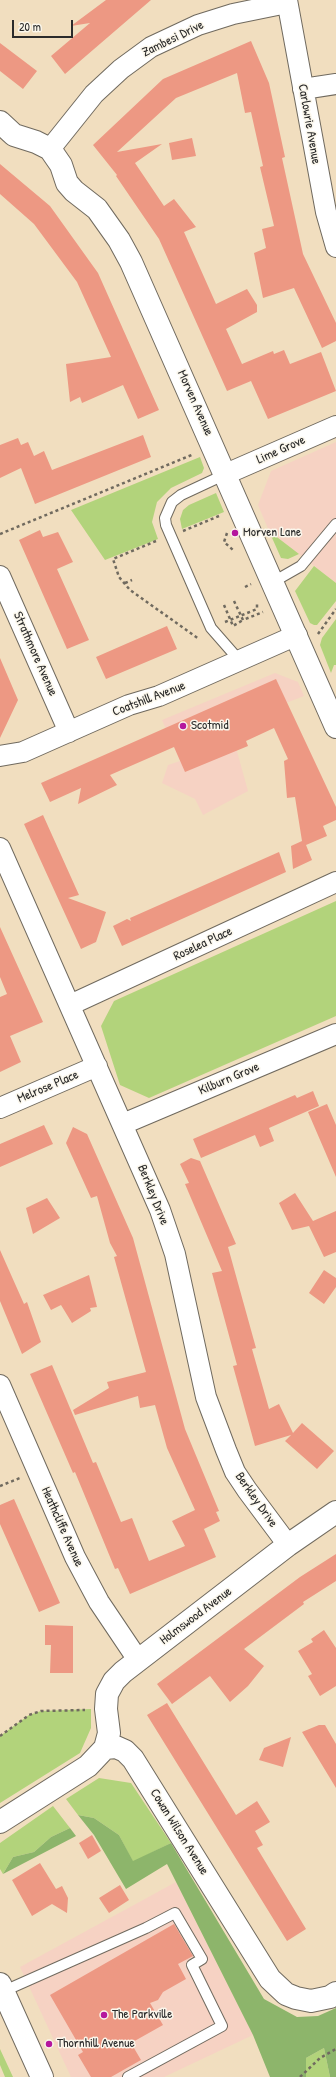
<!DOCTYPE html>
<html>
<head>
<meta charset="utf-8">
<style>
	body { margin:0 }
	#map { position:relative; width:336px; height:2077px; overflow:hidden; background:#f1debf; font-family:"Patrick Hand",sans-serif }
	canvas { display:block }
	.scale { position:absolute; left:12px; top:20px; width:61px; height:18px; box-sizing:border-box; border:2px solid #2b2b2b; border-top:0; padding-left:5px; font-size:12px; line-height:14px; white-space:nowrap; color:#2b2b2b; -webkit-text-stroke:3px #fbf7ec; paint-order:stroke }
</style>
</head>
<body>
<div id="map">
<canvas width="336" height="2077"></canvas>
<div class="scale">20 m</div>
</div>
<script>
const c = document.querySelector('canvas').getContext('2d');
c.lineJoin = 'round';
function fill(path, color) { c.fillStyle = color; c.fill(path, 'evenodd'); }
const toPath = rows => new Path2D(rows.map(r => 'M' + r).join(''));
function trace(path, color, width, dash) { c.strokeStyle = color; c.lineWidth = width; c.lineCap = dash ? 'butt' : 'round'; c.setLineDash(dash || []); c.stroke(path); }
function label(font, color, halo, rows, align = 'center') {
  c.font = font + ' "Patrick Hand",sans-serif'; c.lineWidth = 3; c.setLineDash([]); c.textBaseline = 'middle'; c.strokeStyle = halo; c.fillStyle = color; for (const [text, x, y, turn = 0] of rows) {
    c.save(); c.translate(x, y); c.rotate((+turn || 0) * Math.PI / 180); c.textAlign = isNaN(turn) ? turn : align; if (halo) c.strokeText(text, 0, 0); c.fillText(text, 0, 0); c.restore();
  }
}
fill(toPath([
	[336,442,336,583,269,531,258,505,271,471],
	[275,673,298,682,304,696,286,703,233,737,248,791,203,815,195,799,162,783,168,765,180,761,162,720],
	[176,1882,253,2035,164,2077,71,2077,20,1967]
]), '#f6d2c3');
fill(toPath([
	[200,457,204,468,202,473,171,488,157,502,152,522,158,539,105,560,71,510],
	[216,493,224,512,182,529,180,519,183,510,189,505],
	[269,531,299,554,288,559,281,558],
	[314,566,336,583,336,601,317,625,314,625,310,623,295,591],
	[336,619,336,665,334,665,331,673,320,645,322,638],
	[336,901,336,1016,149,1098,120,1085,101,1026,114,1001],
	[91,1709,91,1728,80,1753,0,1803,0,1736,29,1715,41,1711],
	[99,1778,131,1783,171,1843,133,1862,119,1835,94,1818,78,1815,66,1799],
	[53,1806,70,1828,51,1837,34,1852,13,1857,3,1874,0,1869,0,1843],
	[324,2048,330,2077,306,2077,306,2058],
	[0,2049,13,2077,5,2077,0,2065]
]), '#b2d37b');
fill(toPath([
	[78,1815,94,1818,119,1835,133,1861,171,1843,264,1999,297,2017,318,2016,336,2008,336,2077,330,2077,324,2048,306,2058,306,2077,270,2077,253,2035,167,1864,126,1889,94,1835],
	[70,1828,76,1836,3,1874,13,1857,34,1852,51,1837]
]), '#8db56b');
fill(toPath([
	[106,0,151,0,65,74,51,56,90,23,71,26],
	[251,41,269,83,285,157,282,158,303,254,336,323,336,341,322,348,294,288,263,298,254,253,266,248,262,229,274,226,260,167,263,166,251,112,245,113,237,73,176,98,117,152,162,144,135,163,164,206,174,199,196,227,184,232,216,304,247,289,257,305,257,312,226,329,242,364,273,351,274,354,284,350,290,364,321,352,336,391,268,419,251,381,227,391,159,239,116,176,117,175,93,145,163,79],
	[0,43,37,71,23,89,0,71],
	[192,138,196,156,172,160,169,143],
	[0,164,50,206,98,273,159,410,138,419,123,385,82,403,80,397,70,402,66,364,111,357,77,282,34,224,0,194],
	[143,435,151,457,35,504,21,468,0,478,0,445,18,438,21,445,28,442,34,456,44,451,52,470],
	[40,530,43,537,58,532,73,562,57,569,89,640,67,649,19,540],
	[167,626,177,649,106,679,96,657],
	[0,658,18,700,0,738],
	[276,679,336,807,336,820,323,826,327,836,306,845,312,860,293,869,291,846,302,841,295,797,287,798,284,761,288,759,274,728,246,741,248,746,185,772,174,747,110,775,117,785,78,804,81,788,50,802,41,783],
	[43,815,79,895,68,898,106,912,96,942,81,949,24,824],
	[279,852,286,872,122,946,113,926,127,919,131,921,130,918],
	[0,927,43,1022,10,1036,21,1062,0,1072,0,997,7,994,0,977],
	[313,1091,319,1106,269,1128,274,1141,260,1147,255,1135,201,1158,193,1139,295,1095,297,1098],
	[327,1104,336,1125,336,1177,308,1112],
	[44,1125,53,1144,0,1167,0,1144],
	[73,1127,87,1134,133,1238,185,1429,219,1511,216,1512,220,1521,204,1529,216,1557,130,1594,118,1568,115,1569,75,1472,73,1473,30,1374,52,1365,93,1463,96,1462,121,1522,132,1518,149,1561,185,1546,172,1521,195,1510,167,1448,155,1405,140,1408,138,1396,75,1415,73,1410,109,1388,107,1382,146,1372,114,1257,117,1256,110,1243,97,1196,91,1198,66,1143],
	[191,1158,200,1161,236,1244,228,1247,256,1348,252,1349,269,1409,279,1404,293,1433,302,1423,334,1451,317,1469,285,1441,291,1435,255,1446,233,1366,237,1365,212,1273,222,1271,185,1184,189,1183,180,1164],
	[295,1193,313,1221,336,1211,336,1252,324,1257,309,1226,292,1230,279,1203],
	[47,1198,60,1218,33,1234,26,1208],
	[0,1250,24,1304,27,1302,41,1342,22,1354,0,1301],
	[324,1270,336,1278,336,1287,324,1304,309,1293],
	[89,1275,97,1307,90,1308,91,1311,72,1323,61,1305,51,1310,43,1295],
	[14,1499,60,1603,39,1612,0,1524,0,1505],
	[336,1554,336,1581,303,1602,304,1604,244,1649,264,1666,248,1686,230,1702,210,1676,172,1704,157,1684,300,1577],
	[45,1625,73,1626,73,1673,50,1673,51,1645,45,1645],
	[324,1630,336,1648,336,1686,320,1696,308,1676,312,1674,298,1651,313,1642,311,1639],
	[167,1703,236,1815,257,1801,270,1822,255,1831,263,1845,257,1848,306,1929,287,1941,147,1715],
	[319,1725,325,1725,336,1744,336,1788,302,1732],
	[291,1737,283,1767,259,1760,264,1748],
	[92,1835,101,1851,88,1859,79,1843],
	[40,1863,56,1889,62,1886,68,1898,67,1913,52,1904,32,1916,12,1880],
	[120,1885,129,1900,109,1913,99,1898],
	[174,1924,193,1956,178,1964,186,1979,163,1992,158,2000,150,2003,163,2025,131,2043,141,2060,111,2077,91,2077,78,2055,83,2052,50,1995]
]), '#ed9883');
const service = toPath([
	[226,474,181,495,172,502,165,518,166,525,211,628,239,660],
	[273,582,301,566,336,524],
	[4,1991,146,1928,175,1913,202,1959,192,1965,222,2026,128,2077]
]);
const minor = toPath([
	[287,0,326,212,336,247],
	[303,89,336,84],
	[50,149,94,94,121,69,151,47,198,25,233,14,287,3],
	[226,474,336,426],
	[0,576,69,732],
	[0,756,23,752,129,705,159,696,297,635],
	[0,848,160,1210,175,1254,206,1397,226,1450,235,1472,247,1490,288,1545],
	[70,1005,336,882],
	[0,1108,97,1066],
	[123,1124,336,1034],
	[0,1385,75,1557,99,1602,138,1660]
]);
const tertiary = toPath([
	[0,122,14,135,36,142,50,149,61,165,67,183,74,191,97,209,119,240,131,262,336,727],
	[105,1748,109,1733,106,1709,107,1694,114,1681,123,1672,288,1545,336,1512],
	[0,1822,88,1766,105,1748,116,1747,125,1751,133,1759,270,1979,286,1994,296,1998,311,2001,330,1997,336,1993]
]);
const primary = toPath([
	[0,1984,42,2077]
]);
trace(service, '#706a5f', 12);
trace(minor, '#706a5f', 22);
trace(tertiary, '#706a5f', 24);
trace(primary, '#706a5f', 24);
trace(toPath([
	[183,531,219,516],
	[227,533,224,542,233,550,234,550],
	[0,534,194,454],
	[156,541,113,559,119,577,130,590,199,639],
	[125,583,132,580],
	[245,587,251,584],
	[234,601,243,620,263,612],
	[224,605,233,626,243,620],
	[225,622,257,609,257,603],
	[318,634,336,609],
	[0,1486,20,1478],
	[0,1736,29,1715,41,1711,85,1710],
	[300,2077,320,2058,336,2049]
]), '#706a5f', 2.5, [3, 3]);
trace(service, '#fff', 10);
trace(minor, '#fff', 20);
trace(tertiary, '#fff', 22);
trace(primary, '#fff', 22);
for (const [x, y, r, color] of [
	[235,533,4,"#b5179e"],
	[183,726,4,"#b5179e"],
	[104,2015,4,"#b5179e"],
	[49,2044,4,"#b5179e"]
]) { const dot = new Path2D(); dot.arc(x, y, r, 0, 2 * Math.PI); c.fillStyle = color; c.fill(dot); trace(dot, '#fbf7ec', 1.5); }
label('13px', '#2b2b2b', '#fbf7ec', [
	["Zambesi Drive",173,39,-26],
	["Carlowrie Avenue",309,124,80],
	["Morven Avenue",195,403,66],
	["Lime Grove",281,450,-24],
	["Strathmore Avenue",35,654,66],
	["Coatshill Avenue",149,699,-21],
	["Roselea Place",203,944,-25],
	["Kilburn Grove",229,1079,-23],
	["Melrose Place",48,1087,-23],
	["Berkley Drive",153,1195,68],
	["Berkley Drive",256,1500,55],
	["Heathcliffe Avenue",62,1527,66],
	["Holmswood Avenue",196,1616,-37],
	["Cowan Wilson Avenue",179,1832,58]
]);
label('13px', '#2b2b2b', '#fbf7ec', [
	["Morven Lane",243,533],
	["Scotmid",191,726],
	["The Parkville",112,2015],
	["Thornhill Avenue",57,2044]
], 'left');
</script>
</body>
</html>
